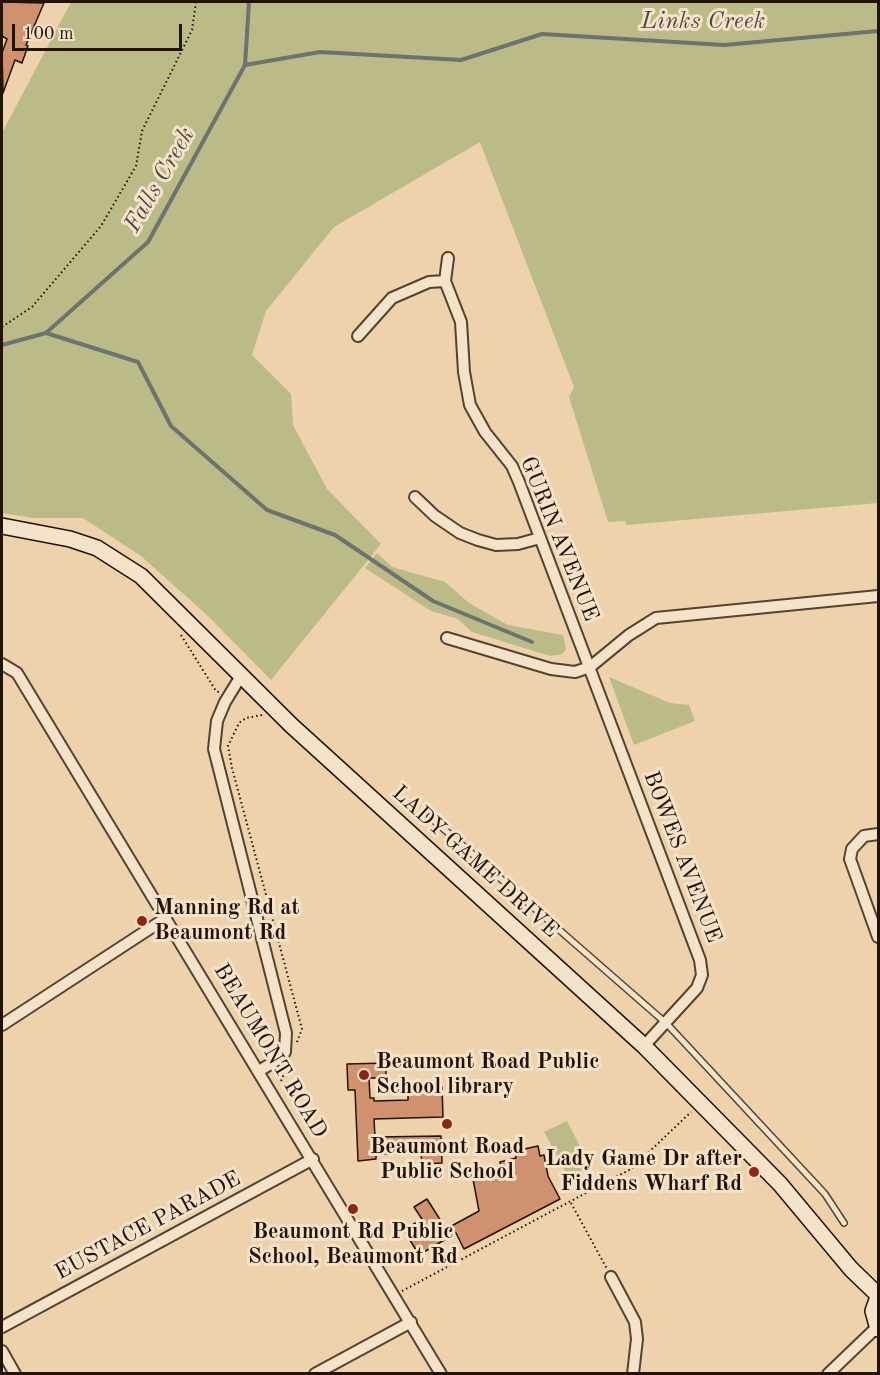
<!DOCTYPE html>
<html>
<head>
<meta charset="utf-8">
<style>
	body { margin:0 }
	#map { position:relative; width:880px; height:1375px; overflow:hidden; background:#eed2ac; font-family:"Old Standard TT",serif }
	canvas { display:block }
	.frame { position:absolute; inset:0; border:3px solid #221207; pointer-events:none }
	.scale { position:absolute; left:12px; top:24px; width:170px; height:27px; box-sizing:border-box; border:3px solid #221207; border-top:0; padding-left:8px; font-size:18px; line-height:21px; white-space:nowrap; color:#221207; -webkit-text-stroke:4px #f4e2c9; paint-order:stroke }
</style>
</head>
<body>
<div id="map">
<canvas width="880" height="1375"></canvas>
<div class="frame"></div>
<div class="scale">100 m</div>
</div>
<script>
const c = document.querySelector('canvas').getContext('2d');
c.lineJoin = 'round';
function fill(path, color) { c.fillStyle = color; c.fill(path, 'evenodd'); }
const toPath = rows => new Path2D(rows.map(r => 'M' + r).join(''));
function trace(path, color, width, dash) { c.strokeStyle = color; c.lineWidth = width; c.lineCap = dash ? 'butt' : 'round'; c.setLineDash(dash || []); c.stroke(path); }
function label(font, color, halo, rows, align = 'center') {
  c.font = font + ' "Old Standard TT",serif'; c.lineWidth = 6; c.setLineDash([]); c.textBaseline = 'middle'; c.strokeStyle = halo; c.fillStyle = color; for (const [text, x, y, turn = 0] of rows) {
    c.save(); c.translate(x, y); c.rotate((+turn || 0) * Math.PI / 180); c.textAlign = isNaN(turn) ? turn : align; if (halo) c.strokeText(text, 0, 0); c.fillText(text, 0, 0); c.restore();
  }
}
fill(toPath([
	[71,2,878,2,878,503,627,525,625,521,608,522,569,397,574,387,480,142,334,227,266,311,252,355,291,394,293,425,327,489,381,544,271,680,207,615,141,556,83,518,33,518,2,513,2,133],
	[377,553,392,567,445,582,469,603,508,625,563,635,566,649,562,654,550,656,472,632,458,619,431,611,365,568],
	[609,677,670,703,689,705,695,721,634,745],
	[567,1121,590,1166,569,1178,544,1132]
]), '#bb8');
trace(toPath([
	[245,65,320,52,461,60,542,34,724,45,878,31],
	[46,333,138,362,171,426,267,510,335,535,433,601,532,642],
	[2,345,46,333,148,242,245,65,249,2]
]), '#6b746d', 4);
const building = toPath([
	[2,2,44,3,26,45,28,46,22,63,15,60,3,93,2,53,7,39,2,36,2,2],
	[386,1063,386,1078,369,1078,370,1098,374,1098,374,1101,408,1100,408,1089,442,1087,443,1117,374,1119,375,1137,441,1136,442,1163,422,1164,421,1153,376,1154,376,1159,358,1161,355,1090,348,1090,347,1064,386,1063],
	[538,1146,540,1156,544,1155,548,1176,560,1199,464,1249,456,1233,419,1255,404,1230,422,1219,414,1207,427,1199,446,1229,479,1211,473,1179,502,1174,500,1162,516,1158,515,1151,538,1146]
]);
fill(building, '#d0916e');
trace(building, '#221207', 1.5);
const service = toPath([
	[430,817,667,1024,825,1194,844,1223]
]);
const minor = toPath([
	[448,258,445,281,461,322,464,372,470,405,485,432,512,466,519,482,700,960,702,975,697,988,644,1046],
	[358,336,392,298,429,282,445,281],
	[415,497,435,516,460,533,478,540,496,545,518,544,540,538],
	[447,638,551,669,575,672,590,667,629,635,656,618,878,596],
	[2,664,17,673,441,1374],
	[241,676,225,702,217,721,214,749,286,1033,285,1052,280,1058,259,1071],
	[878,834,864,836,852,849,850,859,878,937],
	[2,1025,166,918],
	[611,1277,635,1322,637,1339,633,1374],
	[2,1327,313,1159],
	[2,1351,15,1374],
	[315,1374,411,1322],
	[828,1374,877,1327]
]);
const secondary = toPath([
	[2,526,70,539,97,548,141,576,291,725,644,1046,780,1184,851,1269,878,1295],
	[878,1297,873,1311,878,1329]
]);
trace(service, '#554230', 8);
trace(minor, '#554230', 14);
trace(secondary, '#221207', 18);
trace(toPath([
	[2,327,32,307,101,226,136,166,142,131,192,30,196,2],
	[181,635,216,691,219,692],
	[262,715,246,718,239,723,228,746,232,768,302,1029,297,1042],
	[281,1081,287,1067],
	[571,1203,607,1269],
	[402,1291,631,1169,691,1112]
]), '#221207', 2, [1.5, 3]);
trace(service, '#f4e2c9', 5);
trace(minor, '#f4e2c9', 10);
trace(secondary, '#f4e2c9', 15);
for (const [x, y, r, color] of [
	[142,921,6,"#8f2418"],
	[364,1075,6,"#8f2418"],
	[447,1124,6,"#8f2418"],
	[754,1172,6,"#8f2418"],
	[353,1209,6,"#8f2418"]
]) { const dot = new Path2D(); dot.arc(x, y, r, 0, 2 * Math.PI); c.fillStyle = color; c.fill(dot); trace(dot, '#f4e2c9', 2); }
label('22px', '#221207', '#f4e2c9', [
	["GURIN AVENUE",559,539,68],
	["BOWES AVENUE",682,857,69],
	["LADY GAME DRIVE",475,862,42],
	["BEAUMONT ROAD",270,1051,59],
	["EUSTACE PARADE",148,1226,-28]
]);
label('bold 22px', '#221207', '#f4e2c9', [
	["Manning Rd at",154,908],
	["Beaumont Rd",154,933],
	["Beaumont Road Public",376,1062],
	["School library",376,1087],
	["Beaumont Road",447,1147,"center"],
	["Public School",447,1172,"center"],
	["Lady Game Dr after",742,1159,"right"],
	["Fiddens Wharf Rd",742,1184,"right"],
	["Beaumont Rd Public",353,1232,"center"],
	["School, Beaumont Rd",353,1257,"center"]
], 'left');
label('italic 24px', '#4c4b42', '#f4e2c9', [
	["Links Creek",703,22],
	["Falls Creek",160,180,-60]
]);
</script>
</body>
</html>
